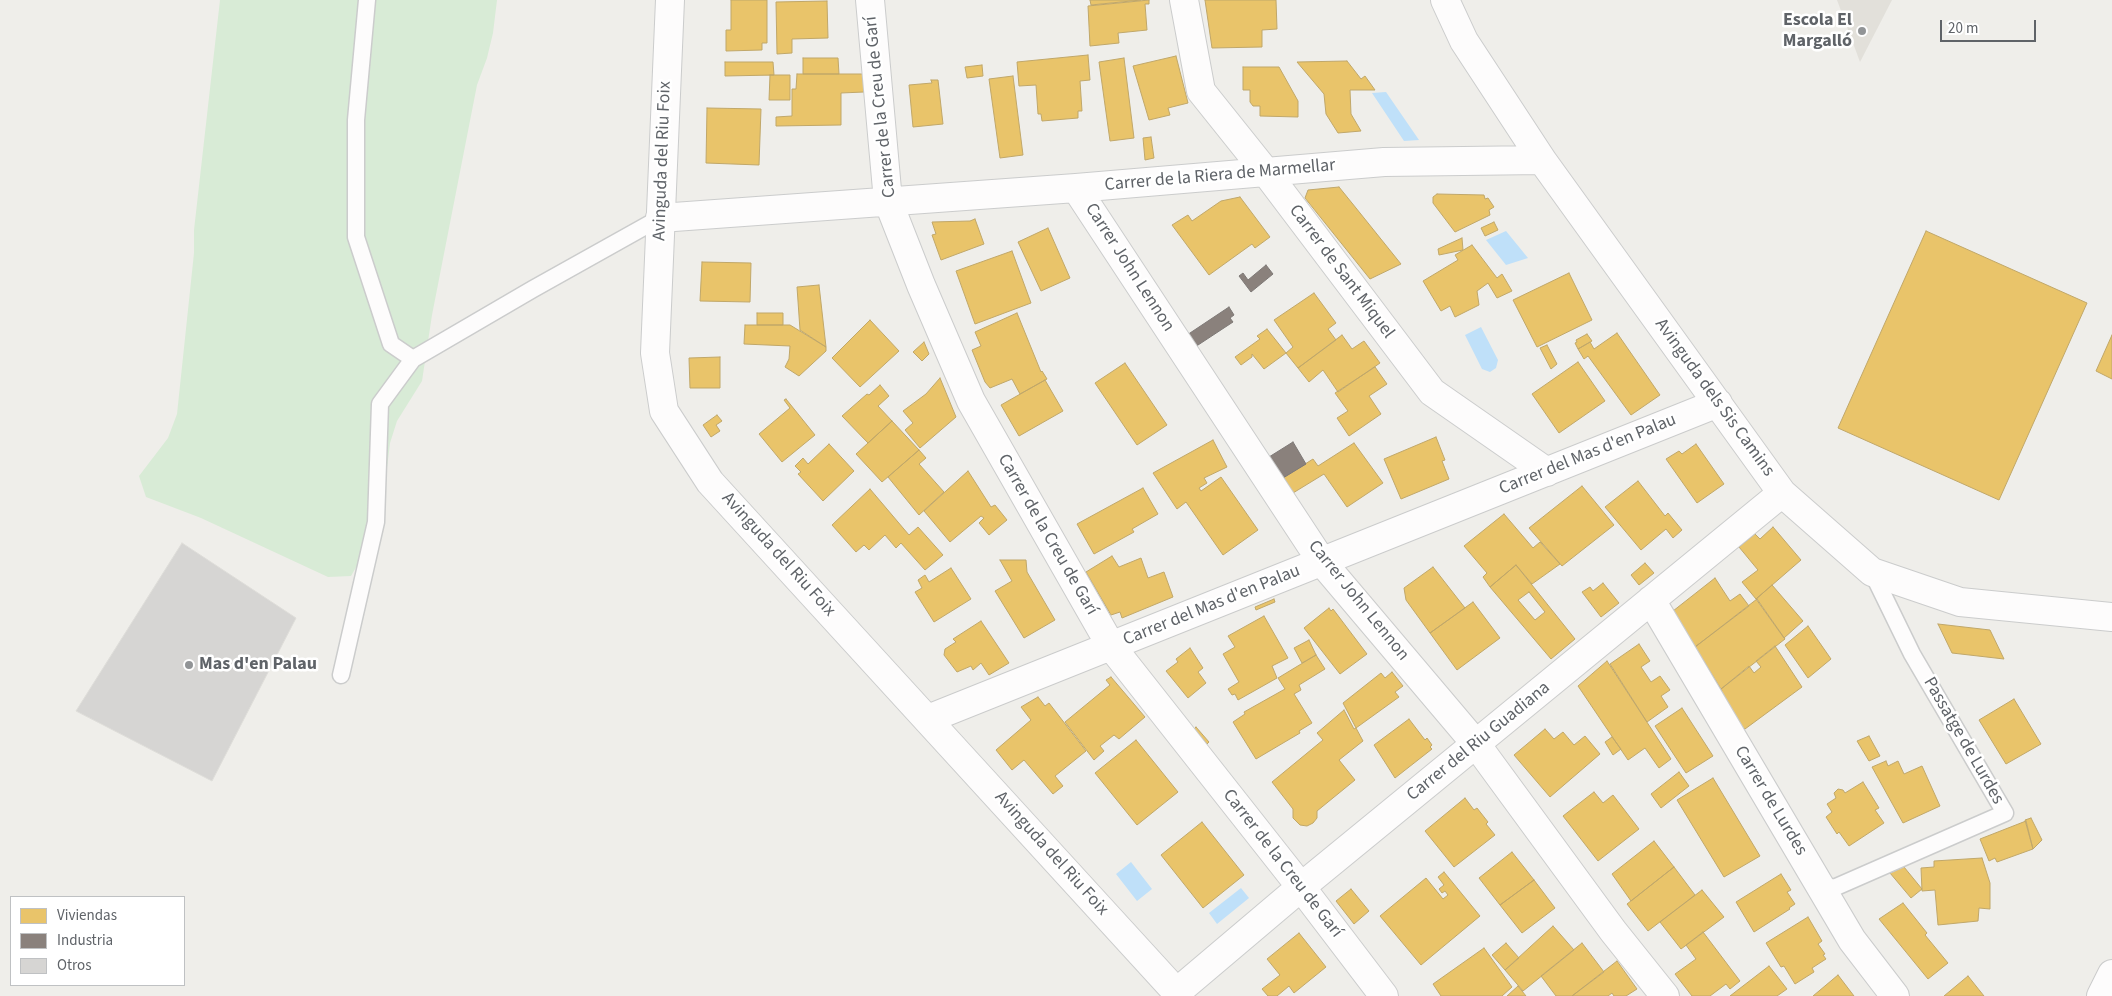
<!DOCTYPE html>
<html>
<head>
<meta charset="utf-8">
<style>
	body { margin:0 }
	#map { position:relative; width:2112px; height:996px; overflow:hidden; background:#efeeea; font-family:"Source Sans 3",sans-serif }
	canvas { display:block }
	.legend { position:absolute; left:10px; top:896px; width:175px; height:90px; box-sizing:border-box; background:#fff; border:1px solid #bfc1c3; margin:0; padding:6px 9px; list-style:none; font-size:15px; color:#5f6368 }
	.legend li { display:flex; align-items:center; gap:10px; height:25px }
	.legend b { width:25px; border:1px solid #bfc1c3 }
	.scale { position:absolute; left:1940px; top:20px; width:96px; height:22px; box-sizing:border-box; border:2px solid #5f6368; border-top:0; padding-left:6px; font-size:15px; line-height:18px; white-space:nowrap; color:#5f6368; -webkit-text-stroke:4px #fff; paint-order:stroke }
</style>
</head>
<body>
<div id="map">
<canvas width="2112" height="996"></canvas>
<ul class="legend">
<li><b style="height:14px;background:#e9c46a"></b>Viviendas</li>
<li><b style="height:14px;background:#8a817c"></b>Industria</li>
<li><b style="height:14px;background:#d6d5d3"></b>Otros</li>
</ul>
<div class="scale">20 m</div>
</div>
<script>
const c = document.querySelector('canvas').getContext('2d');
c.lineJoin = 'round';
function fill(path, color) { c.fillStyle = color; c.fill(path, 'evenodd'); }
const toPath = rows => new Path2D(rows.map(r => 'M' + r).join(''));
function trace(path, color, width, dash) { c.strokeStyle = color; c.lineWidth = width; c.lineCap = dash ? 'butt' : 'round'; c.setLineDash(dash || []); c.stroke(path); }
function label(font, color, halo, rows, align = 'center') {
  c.font = font + ' "Source Sans 3",sans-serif'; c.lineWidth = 5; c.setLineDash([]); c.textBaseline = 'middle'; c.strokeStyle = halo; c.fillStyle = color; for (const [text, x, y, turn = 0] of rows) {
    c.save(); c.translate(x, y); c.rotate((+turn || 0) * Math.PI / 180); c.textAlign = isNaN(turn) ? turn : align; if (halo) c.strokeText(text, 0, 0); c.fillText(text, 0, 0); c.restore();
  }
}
fill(toPath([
	[1837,0,1892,0,1860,62]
]), '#e2e0da');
fill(toPath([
	[220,0,497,0,493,33,487,58,477,85,432,315,422,381,397,421,390,443,384,493,362,557,351,576,328,577,201,518,146,497,139,476,168,438,177,414,194,253,194,230]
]), '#d8ebd6');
fill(toPath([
	[1386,92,1419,140,1404,141,1372,93],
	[1506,231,1528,258,1506,265,1486,240],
	[1481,327,1498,360,1496,368,1490,372,1482,369,1465,335],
	[1131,862,1152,889,1137,901,1116,874],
	[1241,888,1249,898,1217,924,1209,913]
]), '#bfe0f9');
const homes = toPath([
	[731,0,767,0,767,43,762,43,762,50,726,51,726,30,731,30,731,0],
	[1090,0,1141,0,1091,5,1090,0],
	[1149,0,1149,4,1145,4,1147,30,1118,33,1119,43,1090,46,1088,6,1149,0],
	[1205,0,1276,0,1277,29,1262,30,1262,47,1212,48,1205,0],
	[827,1,828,38,792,39,792,53,777,54,776,2,827,1],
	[1088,55,1090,80,1080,81,1082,111,1078,111,1078,118,1042,121,1041,114,1038,114,1036,85,1019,86,1017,62,1088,55],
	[1176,56,1188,103,1168,108,1170,115,1149,120,1133,66,1176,56],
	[803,58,838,58,839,74,803,74,803,58],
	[1124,58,1134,138,1110,141,1099,62,1124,58],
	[1347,61,1361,79,1365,76,1375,90,1350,90,1351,114,1361,131,1338,133,1326,114,1324,94,1297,62,1347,61],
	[725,62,773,62,774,75,725,76,725,62],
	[982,65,983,76,967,78,965,67,982,65],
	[1243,67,1279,67,1298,101,1298,117,1260,116,1260,106,1253,106,1250,102,1250,90,1243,90,1243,67],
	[797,74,863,74,864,92,841,93,841,125,776,126,776,117,792,116,792,89,796,89,797,74],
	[770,75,790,75,790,100,769,100,770,75],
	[1013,76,1023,155,1000,158,989,79,1013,76],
	[931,80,938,80,943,124,913,127,909,85,932,83,931,80],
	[707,108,761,109,759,165,706,163,707,108],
	[1151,137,1154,158,1145,160,1143,138,1151,137],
	[1339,187,1356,208,1401,264,1370,279,1305,198,1308,190,1339,187],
	[1437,194,1484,195,1485,199,1488,198,1494,207,1489,210,1490,215,1455,232,1433,203,1433,197,1437,194],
	[1240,197,1270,237,1255,248,1252,244,1209,275,1172,225,1188,215,1192,221,1221,201,1240,197],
	[975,219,984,244,941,260,932,235,936,234,932,222,970,221,975,219],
	[1494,222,1498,230,1485,236,1481,228,1494,222],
	[1048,228,1070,278,1041,291,1018,242,1048,228],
	[1926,231,2087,303,1999,500,1838,428,1926,231],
	[1462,238,1463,250,1439,255,1438,249,1462,238],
	[1472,245,1497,278,1502,274,1512,291,1497,298,1488,283,1477,291,1479,305,1455,317,1450,306,1441,311,1423,281,1458,260,1455,255,1472,245],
	[1012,251,1031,303,975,324,956,271,1012,251],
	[702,262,751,263,750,302,700,301,702,262],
	[1569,273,1592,320,1537,347,1513,300,1569,273],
	[819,285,826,347,800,330,797,287,819,285],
	[1314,293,1336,323,1328,329,1336,340,1298,368,1286,353,1293,347,1274,320,1314,293],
	[757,313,783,313,783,325,757,325,757,313],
	[1017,313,1041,372,1042,371,1047,379,1020,394,1012,379,990,388,985,382,972,350,981,346,975,332,1017,313],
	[870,320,899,351,860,387,832,358,870,320],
	[745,325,790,325,826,347,826,351,799,376,785,367,789,359,790,346,744,344,745,325],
	[1267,329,1286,353,1264,369,1252,354,1252,357,1241,365,1235,357,1260,339,1257,336,1267,329],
	[1617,333,1660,395,1631,415,1588,356,1584,359,1578,349,1590,342,1594,349,1617,333],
	[1587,334,1592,341,1578,349,1575,343,1577,342,1576,340,1587,334],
	[1342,335,1352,349,1364,341,1380,363,1338,392,1323,370,1309,382,1298,368,1342,335],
	[2112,335,2112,379,2096,371,2112,335],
	[924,342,929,354,922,361,913,352,924,342],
	[1547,345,1557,364,1551,369,1540,348,1547,345],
	[720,357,720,388,690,388,689,358,720,357],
	[1578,362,1605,401,1559,433,1532,394,1578,362],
	[1125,363,1167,425,1137,445,1095,383,1125,363],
	[1375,367,1387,384,1369,396,1381,414,1349,436,1337,418,1348,411,1335,393,1375,367],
	[940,378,956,417,920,448,905,430,913,423,903,411,926,394,940,378],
	[1045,380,1063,411,1019,436,1001,405,1045,380],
	[880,385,889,396,878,406,892,421,868,443,842,416,867,394,869,395,880,385],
	[786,399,815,435,782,462,759,434,790,408,784,400,786,399],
	[717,415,722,421,716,425,720,431,711,437,703,425,717,415],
	[892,421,919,450,882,482,856,454,892,421],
	[1436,437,1445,460,1442,461,1449,479,1401,499,1384,459,1436,437],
	[1213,440,1227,467,1204,478,1207,483,1199,488,1201,491,1221,477,1258,530,1223,555,1186,502,1177,509,1153,473,1213,440],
	[1354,443,1383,483,1347,507,1324,474,1293,493,1283,478,1313,459,1318,466,1354,443],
	[829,444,854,471,823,501,798,474,801,472,795,466,803,458,808,464,829,444],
	[1696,444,1724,484,1697,503,1666,459,1679,451,1682,454,1696,444],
	[919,450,926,458,919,464,944,492,919,515,888,477,919,450],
	[968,471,991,507,995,505,1007,520,989,535,979,523,984,518,981,516,950,542,924,511,968,471],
	[1638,481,1665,516,1668,513,1682,530,1673,538,1666,529,1641,550,1605,507,1638,481],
	[1582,486,1614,525,1562,566,1529,528,1582,486],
	[1143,488,1158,514,1132,529,1134,532,1094,554,1077,524,1143,488],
	[870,489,909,535,918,527,943,555,925,570,901,543,896,548,885,535,869,550,864,545,856,552,832,525,870,489],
	[1504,514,1533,548,1540,542,1560,564,1532,584,1516,565,1490,587,1483,577,1487,573,1464,546,1504,514],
	[1773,527,1801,560,1756,599,1742,582,1758,570,1739,547,1755,534,1760,539,1773,527],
	[1112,556,1119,567,1141,558,1148,578,1164,572,1173,597,1122,618,1120,612,1111,615,1086,572,1112,556],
	[1000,560,1026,560,1027,572,1055,620,1024,638,995,591,1012,581,1000,560],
	[1645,563,1654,573,1639,585,1631,575,1645,563],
	[1516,565,1575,639,1551,659,1490,587,1516,565],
	[1529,592,1545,612,1535,620,1518,600,1529,592],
	[1433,567,1465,608,1430,633,1406,600,1404,588,1433,567],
	[951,568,971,599,934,622,915,592,922,588,918,580,925,575,929,582,951,568],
	[1715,578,1730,601,1740,594,1749,606,1695,647,1673,611,1715,578],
	[1603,583,1619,603,1601,617,1582,592,1590,587,1593,591,1603,583],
	[1772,585,1803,621,1784,638,1756,599,1772,585],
	[1274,599,1275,602,1256,610,1255,607,1274,599],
	[1757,599,1785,639,1721,689,1695,647,1757,599],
	[1473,602,1500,638,1457,670,1430,633,1473,602],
	[1329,608,1331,611,1333,609,1367,654,1340,674,1304,628,1329,608],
	[1264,616,1288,658,1272,666,1277,678,1238,700,1235,694,1232,695,1228,689,1239,682,1223,654,1235,647,1228,636,1264,616],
	[981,621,1009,663,989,675,981,663,973,670,971,666,957,672,944,655,945,649,956,642,953,639,981,621],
	[1938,624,1990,630,2004,659,1952,653,1938,624],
	[1808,626,1831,659,1808,678,1785,645,1808,626],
	[1309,640,1316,655,1302,663,1294,648,1309,640],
	[1639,644,1650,661,1641,667,1651,682,1660,676,1670,690,1661,696,1668,707,1647,722,1610,664,1639,644],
	[1775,646,1802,687,1745,729,1744,728,1739,731,1716,695,1722,691,1721,689,1749,666,1754,673,1761,667,1756,661,1775,646],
	[1190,648,1203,668,1198,672,1206,683,1188,698,1166,671,1178,662,1176,659,1190,648],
	[1316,655,1325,669,1299,685,1301,690,1294,694,1312,723,1299,731,1300,733,1256,759,1233,722,1245,714,1244,712,1285,689,1278,678,1316,655],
	[1607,661,1671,759,1659,768,1645,748,1628,760,1578,686,1607,661],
	[1392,672,1403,686,1395,692,1399,697,1356,728,1343,703,1381,673,1385,678,1392,672],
	[1111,677,1145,717,1119,739,1114,735,1100,746,1104,751,1094,760,1065,722,1110,685,1106,680,1111,677],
	[1038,697,1045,706,1049,703,1086,751,1055,776,1063,786,1053,794,1024,760,1012,770,996,750,1031,720,1021,707,1038,697],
	[2014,699,2041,744,2006,764,1979,720,2014,699],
	[1682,708,1713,756,1686,773,1655,726,1682,708],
	[1344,710,1354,729,1356,728,1363,741,1339,760,1355,780,1317,811,1317,818,1313,823,1307,826,1300,825,1293,818,1293,809,1272,782,1323,740,1317,733,1344,710],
	[1409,719,1425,740,1427,738,1432,745,1430,747,1432,749,1395,778,1374,745,1409,719],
	[1196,727,1209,742,1207,744,1194,729,1196,727],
	[1545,729,1554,739,1563,732,1574,745,1585,736,1600,754,1550,797,1514,755,1545,729],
	[1869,736,1880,756,1869,761,1857,741,1869,736],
	[1612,737,1621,749,1613,755,1605,742,1612,737],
	[1136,740,1178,792,1137,825,1095,773,1136,740],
	[1886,761,1888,766,1898,761,1904,774,1922,766,1940,806,1903,823,1872,767,1886,761],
	[1679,772,1689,786,1661,808,1651,794,1679,772],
	[1713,778,1760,856,1724,877,1677,800,1713,778],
	[1863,782,1879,808,1875,810,1884,823,1849,846,1839,832,1837,834,1826,817,1832,812,1827,804,1836,798,1834,793,1838,789,1843,790,1845,793,1863,782],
	[1594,792,1603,803,1613,795,1639,829,1598,861,1563,816,1594,792],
	[1465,798,1474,810,1477,808,1488,822,1486,824,1495,835,1454,867,1425,831,1465,798],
	[2031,818,2042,840,2033,849,2025,820,2031,818],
	[2026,821,2033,849,1997,862,1995,858,1989,861,1980,839,2026,821],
	[1202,822,1244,875,1203,908,1161,855,1202,822],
	[1654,841,1674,867,1631,901,1612,874,1654,841],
	[1512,852,1534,880,1500,905,1479,878,1512,852],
	[1982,858,1990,883,1990,909,1979,908,1978,921,1938,925,1935,890,1922,891,1921,868,1934,867,1934,861,1982,858],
	[1674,867,1695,895,1648,931,1627,904,1674,867],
	[1904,867,1922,889,1911,898,1890,873,1904,867],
	[1444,872,1480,916,1421,965,1380,916,1426,878,1443,899,1448,895,1445,891,1442,893,1439,889,1444,885,1438,877,1444,872],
	[1781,874,1791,890,1787,892,1795,904,1789,908,1790,909,1754,932,1736,902,1781,874],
	[1534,880,1555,908,1522,933,1500,905,1534,880],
	[1351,889,1369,911,1354,924,1336,901,1351,889],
	[1702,890,1724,917,1681,949,1660,922,1702,890],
	[1903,903,1927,933,1925,935,1948,963,1928,979,1879,919,1903,903],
	[1808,917,1822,941,1818,944,1825,954,1823,955,1826,959,1812,968,1814,972,1795,984,1784,966,1781,967,1766,943,1808,917],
	[1553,926,1574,950,1523,991,1505,970,1553,926],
	[1703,932,1740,981,1730,989,1726,984,1710,996,1692,996,1675,974,1696,959,1686,945,1703,932],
	[1299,933,1326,967,1294,993,1289,986,1277,996,1268,996,1262,989,1280,975,1267,959,1299,933],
	[1506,943,1519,958,1505,970,1492,955,1506,943],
	[1582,943,1604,972,1572,996,1556,996,1541,976,1582,943],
	[1484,948,1512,987,1502,996,1441,996,1433,984,1484,948],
	[1617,961,1637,989,1626,996,1614,996,1612,993,1608,996,1572,996,1617,961],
	[1769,966,1787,989,1777,996,1730,996,1769,966],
	[1838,975,1854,996,1813,996,1838,975],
	[1968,976,1984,996,1944,996,1968,976],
	[1518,986,1526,996,1507,996,1518,986]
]);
fill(homes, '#e9c46a');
trace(homes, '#c0a769', 1);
const industry = toPath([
	[1266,265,1273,274,1251,292,1239,276,1243,273,1248,280,1266,265],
	[1229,307,1234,315,1230,318,1233,322,1195,347,1187,335,1229,307],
	[1293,442,1306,464,1283,478,1269,457,1293,442]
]);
fill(industry, '#8a817c');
trace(industry, '#7d7876', 1);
const building = toPath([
	[182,543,296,618,212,781,76,711,182,543]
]);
fill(building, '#d6d5d3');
trace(building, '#deddd9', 1);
const service = toPath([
	[367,0,356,120,356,237,391,344,413,359],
	[341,675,376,522,380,404,413,359,533,289,660,218],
	[1822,888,1836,887,2005,813,1912,654,1872,572]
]);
const minor = toPath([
	[870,0,888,201,921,285,971,401,1111,646,1301,887,1384,996],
	[1184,0,1201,91,1265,171,1432,392,1547,472],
	[1445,0,1464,41,1542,160,1782,493,1872,572,1960,602,2112,617],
	[1076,188,1322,562,1476,744,1613,931,1665,996],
	[660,218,1076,188,1384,162,1542,160],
	[1651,600,1852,940,1895,996],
	[928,719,1718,403],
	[1177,992,1301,887,1782,493],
	[2101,996,2112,974]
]);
const tertiary = toPath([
	[670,0,655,353,664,411,710,482,1180,996]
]);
trace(service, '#cbcccc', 19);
trace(minor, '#cbcccc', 30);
trace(tertiary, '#cbcccc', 30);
trace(service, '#fdfcfc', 16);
trace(minor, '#fdfcfc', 28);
trace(tertiary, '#fdfcfc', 28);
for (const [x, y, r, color] of [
	[1862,31,5,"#919496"],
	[189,665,5,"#919496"]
]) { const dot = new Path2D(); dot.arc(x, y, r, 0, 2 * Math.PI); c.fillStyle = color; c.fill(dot); trace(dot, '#fff', 2); }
label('bold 18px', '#5f6368', '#fff', [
	["Escola El",1852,21],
	["Margalló",1852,42],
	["Mas d'en Palau",199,665,"left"]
], 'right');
label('18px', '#5f6368', '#fff', [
	["Carrer de la Creu de Garí",881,107,-96],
	["Avinguda del Riu Foix",663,161,-88],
	["Carrer de la Riera de Marmellar",1220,176,-5],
	["Carrer John Lennon",1129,268,57],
	["Carrer de Sant Miquel",1341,272,53],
	["Avinguda dels Sis Camins",1714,398,54],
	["Carrer del Mas d'en Palau",1588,455,-22],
	["Carrer de la Creu de Garí",1047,535,60],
	["Avinguda del Riu Foix",778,555,48],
	["Carrer John Lennon",1358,601,51],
	["Carrer del Mas d'en Palau",1212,606,-22],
	["Passatge de Lurdes",1963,741,60],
	["Carrer del Riu Guadiana",1479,742,-39],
	["Carrer de Lurdes",1770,801,59],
	["Avinguda del Riu Foix",1051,854,48],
	["Carrer de la Creu de Garí",1282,864,52]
]);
</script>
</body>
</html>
